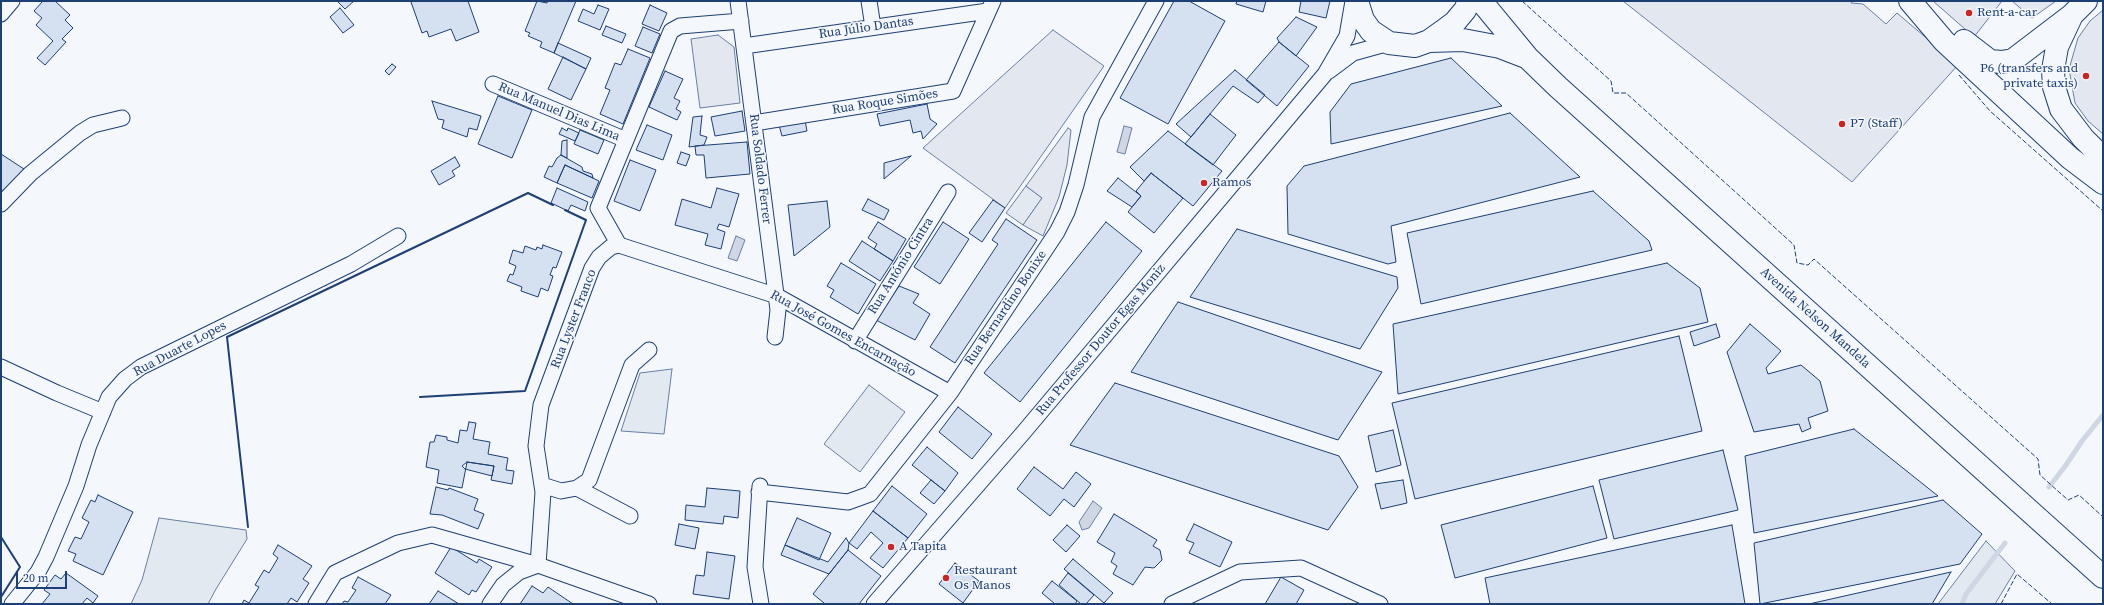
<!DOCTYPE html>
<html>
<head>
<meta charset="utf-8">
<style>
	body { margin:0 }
	#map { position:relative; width:2104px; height:605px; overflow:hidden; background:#f4f7fb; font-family:"Source Serif 4",serif }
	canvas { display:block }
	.frame { position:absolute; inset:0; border:2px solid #1d3f73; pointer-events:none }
	.scale { position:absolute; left:16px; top:571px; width:51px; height:18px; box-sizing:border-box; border:2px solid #1d3f73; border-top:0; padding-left:5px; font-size:12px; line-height:14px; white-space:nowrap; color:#1d3f73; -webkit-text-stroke:3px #f4f7fb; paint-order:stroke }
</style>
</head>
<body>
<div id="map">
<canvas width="2104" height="605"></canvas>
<div class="frame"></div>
<div class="scale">20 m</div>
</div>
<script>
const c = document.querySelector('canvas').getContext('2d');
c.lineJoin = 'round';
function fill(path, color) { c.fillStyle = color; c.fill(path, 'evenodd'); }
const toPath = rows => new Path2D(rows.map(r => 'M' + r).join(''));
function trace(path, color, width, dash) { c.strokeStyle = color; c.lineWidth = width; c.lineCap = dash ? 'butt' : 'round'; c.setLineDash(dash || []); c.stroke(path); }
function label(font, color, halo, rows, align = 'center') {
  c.font = font + ' "Source Serif 4",serif'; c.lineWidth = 3; c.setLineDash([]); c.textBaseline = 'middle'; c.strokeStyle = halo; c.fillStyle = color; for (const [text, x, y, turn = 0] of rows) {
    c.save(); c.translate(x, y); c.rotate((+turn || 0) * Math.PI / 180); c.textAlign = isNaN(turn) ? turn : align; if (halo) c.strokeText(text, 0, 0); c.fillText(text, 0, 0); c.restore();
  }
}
const green = toPath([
	[1026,186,1042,198,1023,225,1006,213,1026,186],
	[672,369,664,434,621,431,640,373,672,369],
	[869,385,905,412,860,472,824,444,869,385],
	[159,518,246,530,247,539,216,589,208,604,131,604,142,580,159,518],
	[1986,541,2015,571,1995,604,1938,604,1986,541]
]);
fill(green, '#e3e9f0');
trace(green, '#687fa3', 1);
const parking = toPath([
	[1623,1,1852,1,1851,3,1863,4,1886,24,1897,13,1958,65,1852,182,1623,1],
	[1933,1,2002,1,1974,37,1933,1],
	[2012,1,2056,1,2032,18,2012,1],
	[2103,10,2103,134,2088,121,2075,103,2069,69,2078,38,2090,21,2103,10],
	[1053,30,1104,66,1005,208,923,148,1053,30],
	[718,35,734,47,740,103,700,108,691,39,718,35],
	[1068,128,1071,130,1067,165,1059,197,1043,236,1023,225,1042,198,1026,186,1068,128]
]);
fill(parking, '#e3e8f0');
trace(parking, '#687fa3', 1);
const water = toPath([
	[1124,126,1132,128,1125,154,1117,152,1124,126],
	[736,236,745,240,737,261,728,258,736,236],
	[1093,501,1102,508,1089,528,1082,530,1079,522,1093,501]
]);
fill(water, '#cfd7e4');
trace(water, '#687fa3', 1);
trace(toPath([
	[2049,487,2066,465,2082,441,2103,415],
	[1962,604,1966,594,2005,543]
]), '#cfd7e4', 5);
const building = toPath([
	[43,1,55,1,70,15,65,20,73,28,62,39,66,42,45,65,37,58,53,41,36,25,42,18,34,11,43,1],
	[337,1,354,1,345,9,337,1],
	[413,1,468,1,479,32,456,41,451,29,429,37,427,31,422,33,411,2,413,1],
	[537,1,547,3,548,1,576,1,554,53,540,47,542,42,528,36,530,33,525,31,537,1],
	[1174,1,1189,1,1225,21,1168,124,1120,98,1174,1],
	[1237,1,1266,1,1263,12,1236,4,1237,1],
	[1301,1,1330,1,1326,18,1299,12,1301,1],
	[598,5,609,9,600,30,578,21,583,9,594,14,598,5],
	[650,5,667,13,659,31,642,24,650,5],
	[340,8,354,25,343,33,330,17,340,8],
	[1296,17,1317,27,1296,56,1279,42,1277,38,1296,17],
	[606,26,626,34,622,43,602,35,606,26],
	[643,27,660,34,652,53,635,46,643,27],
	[1279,42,1309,66,1277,106,1246,80,1279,42],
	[558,43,591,58,586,69,554,53,558,43],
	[628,49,650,58,623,124,600,114,610,90,605,88,615,63,621,65,628,49],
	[563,57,586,69,571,100,548,89,563,57],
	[1451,58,1502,106,1331,144,1330,112,1351,84,1451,58],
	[392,64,396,67,389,75,385,71,392,64],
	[1235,70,1265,95,1258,103,1233,86,1191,137,1176,124,1235,70],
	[665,71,683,79,674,98,680,101,676,109,681,112,677,120,649,107,665,71],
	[498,96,532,110,512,158,478,144,498,96],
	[432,101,481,116,477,130,469,128,467,137,442,128,444,120,438,119,432,101],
	[927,104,930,119,937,124,923,139,921,131,913,133,910,120,880,126,877,114,927,104],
	[742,111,745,131,715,136,711,117,742,111],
	[1510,113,1580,177,1391,226,1396,262,1388,264,1288,234,1287,186,1304,166,1510,113],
	[1210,114,1236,135,1213,165,1185,144,1210,114],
	[702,116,700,135,707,137,704,145,689,147,693,117,702,116],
	[805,120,807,131,782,136,779,125,805,120],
	[647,125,672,135,663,160,636,150,647,125],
	[562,128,567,131,568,128,579,133,575,141,559,134,562,128],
	[580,130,604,140,598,154,574,144,580,130],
	[1168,131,1222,171,1193,206,1151,173,1144,181,1130,167,1168,131],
	[567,140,567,158,561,155,562,141,567,140],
	[747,142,750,174,706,178,704,155,696,155,695,146,747,142],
	[681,152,690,155,686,166,677,163,681,152],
	[1,154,24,169,2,201,1,200,1,154],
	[561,155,582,167,583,171,592,174,593,178,565,165,557,183,544,177,549,166,552,167,557,158,561,155],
	[911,156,884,179,884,163,911,156],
	[455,157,460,166,452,171,455,176,439,185,431,171,455,157],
	[630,160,656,170,640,211,614,201,630,160],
	[565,165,599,181,592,198,557,183,565,165],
	[1151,173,1183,198,1154,233,1128,212,1141,196,1136,191,1151,173],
	[1118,178,1141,196,1132,207,1107,191,1118,178],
	[557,188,588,202,585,211,571,205,568,211,551,203,557,188],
	[717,188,739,194,729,227,719,224,717,229,725,232,721,249,705,245,708,234,675,225,682,199,711,208,717,188],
	[1593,191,1649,241,1652,250,1421,304,1407,233,1593,191],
	[868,199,889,210,884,220,862,210,868,199],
	[993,200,1005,208,982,242,969,233,993,200],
	[827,201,830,227,794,256,788,205,827,201],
	[1006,219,1037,240,955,363,930,347,998,244,992,240,1006,219],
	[878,222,906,239,893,261,874,249,877,244,868,238,878,222],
	[943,222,969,239,940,284,914,267,943,222],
	[1106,222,1142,251,1020,402,984,373,1106,222],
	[1237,229,1397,277,1398,288,1360,349,1190,297,1237,229],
	[862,241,893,261,880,281,849,261,862,241],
	[543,245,562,252,556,268,553,267,550,275,553,276,548,291,541,288,538,297,521,291,522,287,507,281,510,274,513,275,516,266,509,263,513,250,523,253,525,246,536,250,537,247,542,249,543,245],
	[841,263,876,284,858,314,830,297,834,290,827,286,841,263],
	[1667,263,1700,288,1708,322,1398,394,1393,324,1667,263],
	[899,286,919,294,913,303,930,314,915,340,876,320,899,286],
	[1178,302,1382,372,1338,440,1131,372,1178,302],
	[1716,324,1720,337,1694,346,1690,332,1716,324],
	[1750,324,1781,351,1766,368,1768,374,1801,365,1820,381,1828,411,1808,418,1811,428,1802,432,1799,424,1754,432,1727,352,1750,324],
	[1679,336,1702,431,1415,499,1392,403,1679,336],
	[1115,383,1339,456,1358,487,1328,530,1070,445,1115,383],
	[958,407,992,434,972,459,939,432,958,407],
	[469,422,476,423,473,439,490,442,488,454,508,458,506,470,514,471,512,484,491,480,494,466,467,462,462,488,437,483,439,470,426,467,430,442,434,442,436,435,447,437,447,440,458,443,460,430,467,431,469,422],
	[1854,429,1938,496,1754,533,1745,456,1854,429],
	[1393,430,1401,465,1376,472,1368,436,1393,430],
	[927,447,958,473,945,491,912,465,927,447],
	[1723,450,1738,510,1614,539,1599,480,1723,450],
	[467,462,494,466,492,476,465,469,462,466,467,462],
	[1034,467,1063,489,1076,472,1091,484,1074,507,1064,499,1050,516,1017,489,1034,467],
	[931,480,945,491,934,504,920,493,931,480],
	[1403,480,1407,503,1381,509,1375,484,1403,480],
	[892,486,927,514,908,538,873,511,892,486],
	[1593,486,1607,538,1455,578,1441,525,1593,486],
	[436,487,448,490,449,488,478,499,474,510,484,514,478,529,442,515,430,514,436,487],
	[707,488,740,491,738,518,724,516,723,524,685,520,686,505,705,507,707,488],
	[98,495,133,512,103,575,73,561,76,554,68,551,75,537,81,539,89,522,82,518,91,500,95,502,98,495],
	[1943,500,1982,534,1960,564,1760,604,1754,543,1943,500],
	[873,511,908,538,883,568,870,558,883,543,871,532,857,549,849,543,873,511],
	[1114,514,1157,540,1153,546,1160,550,1162,560,1154,568,1145,567,1133,585,1113,574,1117,566,1111,562,1115,553,1097,542,1114,514],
	[797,518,831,533,819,560,785,545,797,518],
	[679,524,699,528,695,549,675,545,679,524],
	[1194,524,1232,542,1220,567,1189,553,1194,543,1186,540,1194,524],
	[1067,525,1080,536,1066,552,1053,540,1067,525],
	[1732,525,1745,604,1490,604,1485,578,1732,525],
	[846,538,849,543,848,550,829,574,781,555,785,545,828,562,846,538],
	[278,545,312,566,303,579,309,583,297,602,291,598,287,604,242,604,244,600,249,603,259,587,255,585,264,570,269,573,278,558,273,554,278,545],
	[451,547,477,563,479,559,492,567,476,592,472,590,469,595,435,573,451,547],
	[848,550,881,576,859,604,823,604,824,603,813,594,848,550],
	[707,552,735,556,729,599,693,594,696,575,704,576,707,552],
	[1073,559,1113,593,1104,603,1064,569,1073,559],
	[955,563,979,581,963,603,939,584,955,563],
	[1951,572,1932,604,1809,604,1951,572],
	[66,573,98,596,93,603,87,598,82,604,42,604,50,594,44,590,55,575,61,579,66,573],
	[1068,573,1094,595,1086,604,1081,604,1059,585,1068,573],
	[358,577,391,595,385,604,342,604,344,601,348,602,356,590,352,588,358,577],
	[1281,577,1304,590,1296,604,1265,604,1281,577],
	[1052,581,1077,601,1075,604,1055,604,1042,593,1052,581],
	[532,586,543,593,548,587,573,604,520,604,532,586],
	[438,591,459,604,429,604,438,591]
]);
fill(building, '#d5e0f0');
trace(building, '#1d3f73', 1);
const street = toPath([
	[738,1,778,310,775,337],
	[869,1,873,27],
	[1,14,12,1],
	[744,46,988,11],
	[1329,71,1353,53,1389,43],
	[493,84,626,140],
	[754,123,953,91,993,1],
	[1,204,30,174,80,133,93,125,122,118],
	[619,245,777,296,950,393],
	[619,245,598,208,671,31,680,26,741,21],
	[855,341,948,192],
	[1,367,57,393,103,412],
	[542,485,561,491,577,488,589,480,632,365,649,350],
	[760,486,755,567,761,604],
	[577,488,630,516],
	[759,492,848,502,870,494,950,393,1057,232,1067,212,1076,185,1092,117,1156,1],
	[538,565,543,492,536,446,541,405,592,268,599,257,611,247,619,245],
	[12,604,38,572,46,557,76,486,89,445,109,397,125,379,141,367,351,264,398,236],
	[316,604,335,573,398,543,432,535,538,565,649,604],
	[490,604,503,585,519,572,538,565],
	[874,604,1023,433,1325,74,1347,36,1353,1],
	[1172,604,1240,572,1301,568,1380,604]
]);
const secondary = toPath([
	[1357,1,1363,20,1371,31,1389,43,1415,46,1429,41,1443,31,1455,22,1465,10,1469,1],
	[1481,1,1528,58,1558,87,2103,577],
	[1910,1,1944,41,2070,158,2103,183],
	[2086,1,2072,15,2057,47,2053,70,2054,87,2061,109,2083,138,2103,158],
	[1429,41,1463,40,1500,47,1526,57],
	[1964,41,1990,61,2002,62,2013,60,2072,15]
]);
trace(street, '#1d3f73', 17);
trace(secondary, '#1d3f73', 24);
trace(street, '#f4f7fb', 15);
trace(secondary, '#f4f7fb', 22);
trace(toPath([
	[1522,1,1611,81,1613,93,1626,93,1794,245,1797,263,1808,265,1814,259,2038,459,2040,475,2068,500,2079,495,2103,517],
	[1959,75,1990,111,2103,211],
	[2001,604,2017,574,2052,604]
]), '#1d3f73', 1, [5, 2]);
trace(toPath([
	[420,397,525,391,586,220,565,210],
	[248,527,227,337,528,193,553,205],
	[1,537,20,567,1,597]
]), '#1d3f73', 2);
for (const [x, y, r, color] of [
	[1969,13,4,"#c62828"],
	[2086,76,4,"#c62828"],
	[1842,124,4,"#c62828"],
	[1204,183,4,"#c62828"],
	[891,547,4,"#c62828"],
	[946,578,4,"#c62828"]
]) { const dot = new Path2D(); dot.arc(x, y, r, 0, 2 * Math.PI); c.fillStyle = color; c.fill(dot); trace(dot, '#f4f7fb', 1.5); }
label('13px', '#1d3f73', '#f4f7fb', [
	["Rent-a-car",1977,13],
	["P6 (transfers and",2078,69,"right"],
	["private taxis)",2078,84,"right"],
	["P7 (Staff)",1850,124],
	["Ramos",1212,183],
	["A Tapita",899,547],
	["Restaurant",954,571],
	["Os Manos",954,586]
], 'left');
label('13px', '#1d3f73', '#f4f7fb', [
	["Rua Júlio Dantas",866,28,-8],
	["Rua Roque Simões",885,102,-9],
	["Rua Manuel Dias Lima",559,112,23],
	["Rua Soldado Ferrer",760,169,83],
	["Rua António Cintra",901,266,-58],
	["Rua Bernardino Bonixe",1006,308,-56],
	["Avenida Nelson Mandela",1815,318,42],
	["Rua Lyster Franco",574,319,-69],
	["Rua José Gomes Encarnação",843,334,29],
	["Rua Professor Doutor Egas Moniz",1101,340,-50],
	["Rua Duarte Lopes",180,349,-28]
]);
</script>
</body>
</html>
